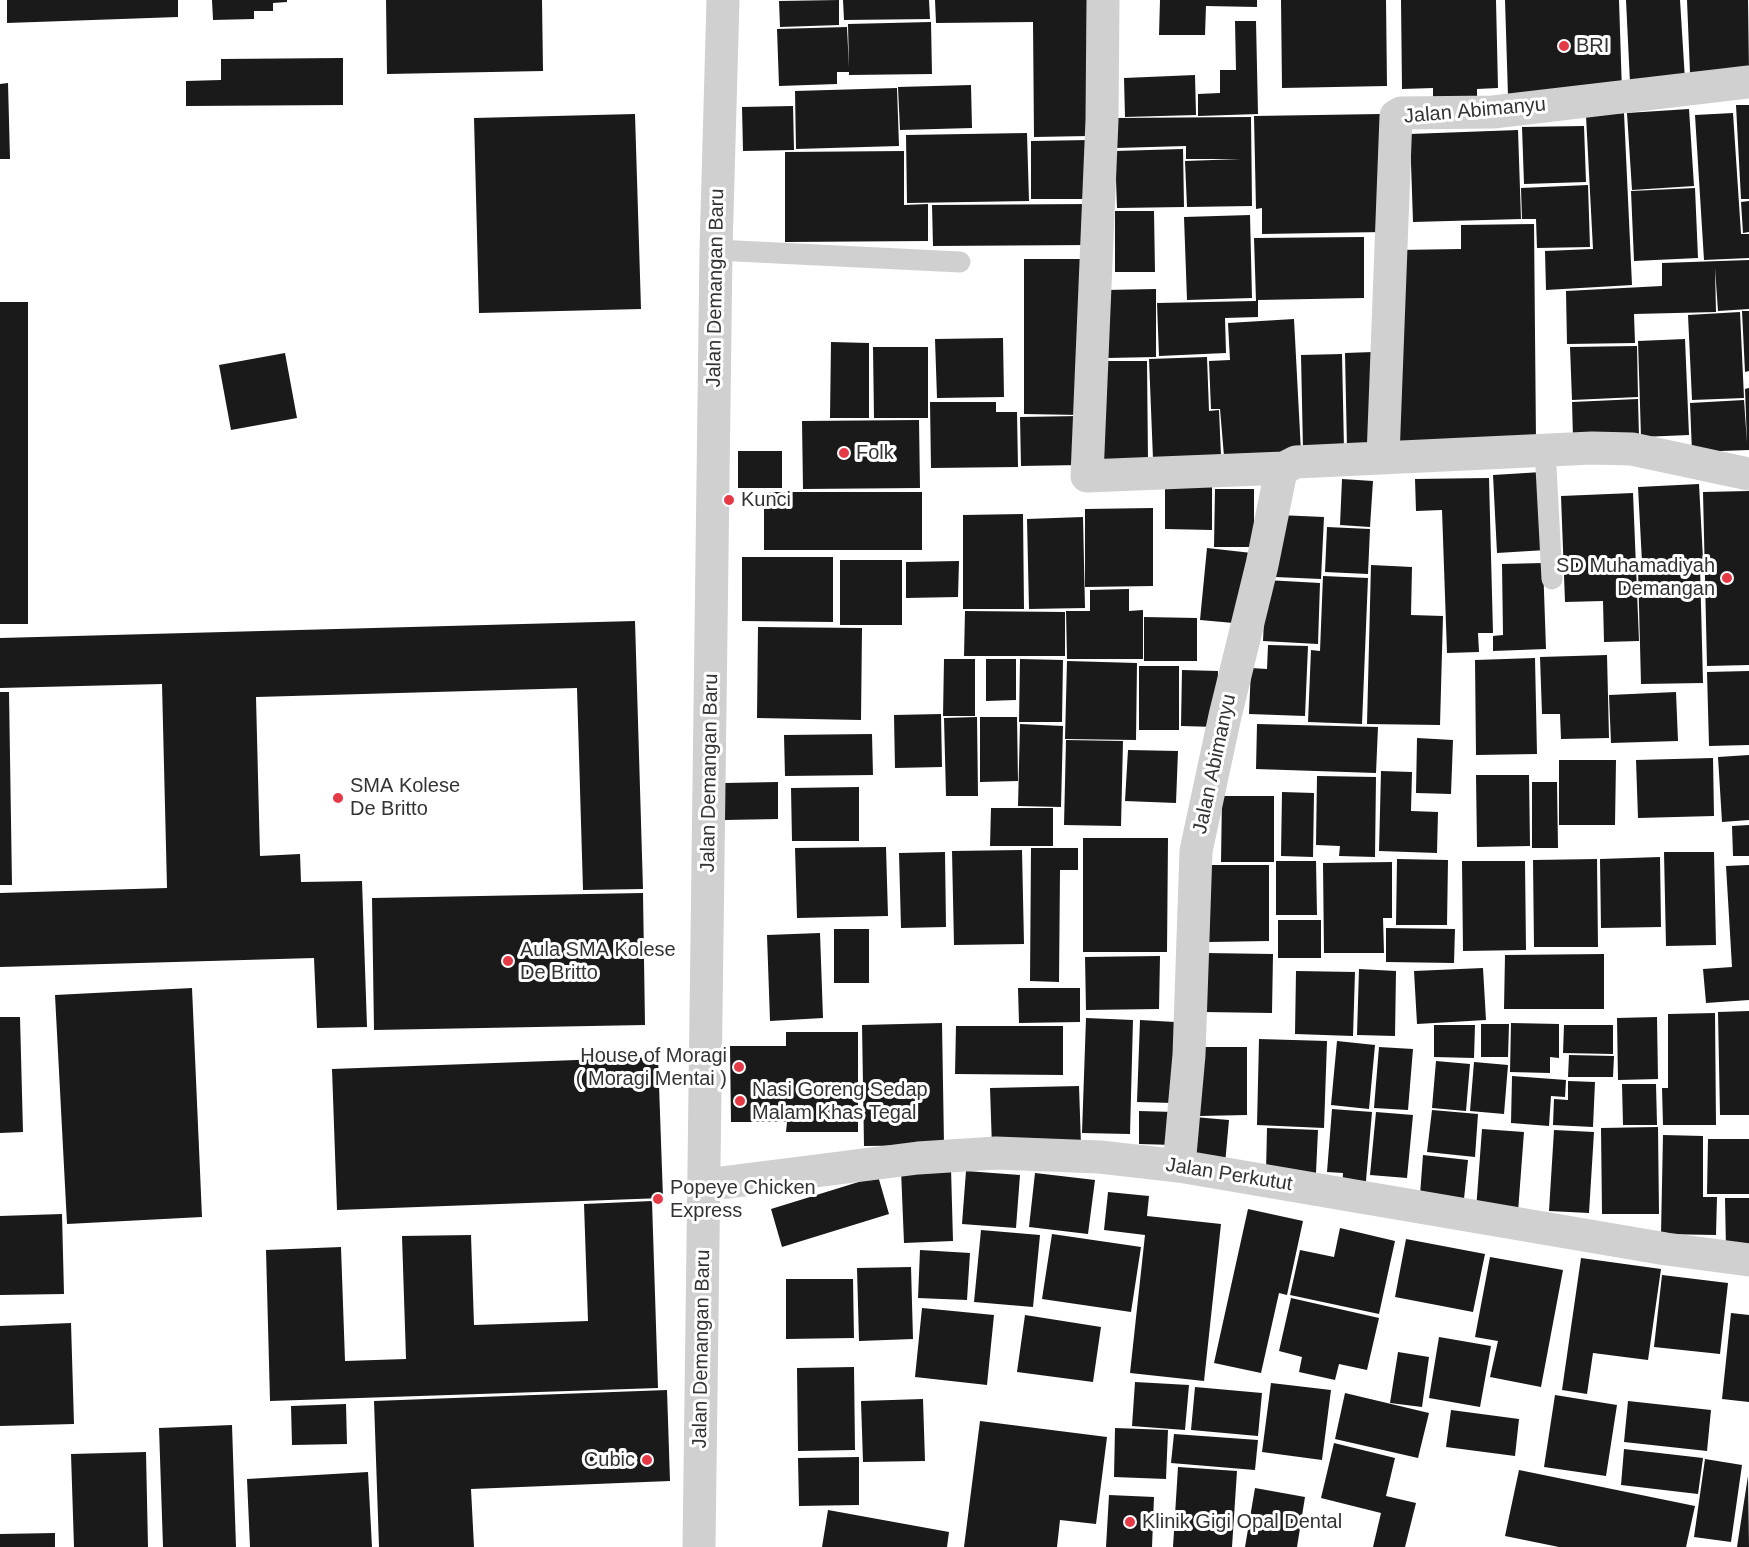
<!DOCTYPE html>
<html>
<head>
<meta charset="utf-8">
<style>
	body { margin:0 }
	canvas { display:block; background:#fff }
</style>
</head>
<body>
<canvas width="1749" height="1547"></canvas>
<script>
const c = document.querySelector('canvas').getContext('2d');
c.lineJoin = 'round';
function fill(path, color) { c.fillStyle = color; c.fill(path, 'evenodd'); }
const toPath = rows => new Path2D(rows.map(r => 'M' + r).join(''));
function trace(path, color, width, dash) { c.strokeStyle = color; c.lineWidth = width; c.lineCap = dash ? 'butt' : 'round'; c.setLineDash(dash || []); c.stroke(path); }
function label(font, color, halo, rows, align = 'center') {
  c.font = font + ' Arial,sans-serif'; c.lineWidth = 6; c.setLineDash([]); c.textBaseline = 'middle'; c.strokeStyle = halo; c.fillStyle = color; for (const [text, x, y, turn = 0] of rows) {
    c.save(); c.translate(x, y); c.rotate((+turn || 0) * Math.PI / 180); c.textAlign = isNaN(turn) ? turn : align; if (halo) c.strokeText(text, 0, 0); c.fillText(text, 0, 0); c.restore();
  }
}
fill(toPath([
	[7,0,178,0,178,17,7,23],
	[212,0,287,0,287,2,273,3,273,11,254,11,254,19,213,20],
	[386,0,542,0,543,71,387,74],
	[839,0,839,25,780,27,779,1],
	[843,0,929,0,930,19,844,20],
	[935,0,1087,0,1089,136,1034,137,1033,22,936,23],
	[1160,0,1257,0,1257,7,1206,6,1205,35,1159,35],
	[1281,0,1386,0,1387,86,1282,88],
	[1401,0,1496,0,1498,88,1477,89,1477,108,1433,109,1433,88,1402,89],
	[1505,0,1619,0,1622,92,1508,96],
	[1626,0,1680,0,1685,80,1630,83],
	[1687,0,1748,0,1749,71,1690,73],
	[1235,21,1256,21,1258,114,1198,116,1198,94,1220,93,1220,70,1236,70],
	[931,22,932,74,849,75,849,72,837,72,837,84,779,86,777,29,847,27,849,68,848,24],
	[343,58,343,105,186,106,186,81,221,80,221,59],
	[1195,75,1196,115,1125,117,1124,78],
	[8,83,10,159,0,159,0,84],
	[971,85,972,128,900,130,898,87],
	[897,88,899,146,796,149,795,91],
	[1736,105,1749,105,1749,199,1741,199],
	[793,106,794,150,743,151,742,107],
	[1689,109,1694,186,1632,190,1627,113],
	[1624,113,1632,285,1546,290,1545,251,1593,249,1586,116],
	[1733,113,1741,234,1749,234,1749,258,1704,260,1695,115],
	[635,114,641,309,479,313,474,118],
	[1381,114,1383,232,1262,234,1262,208,1256,209,1254,116],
	[1251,117,1252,206,1187,207,1185,161,1241,159,1186,159,1186,146,1116,148,1116,118],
	[1584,126,1586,182,1524,184,1522,127],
	[1518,130,1521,219,1413,222,1410,134],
	[1027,133,1029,201,907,203,906,135],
	[1090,140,1091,199,1031,199,1031,141],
	[1183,149,1184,207,1117,208,1115,151],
	[904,151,904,205,928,204,928,241,785,242,785,152],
	[1588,185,1590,247,1537,248,1536,219,1522,219,1521,188],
	[1695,188,1698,258,1634,261,1631,191],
	[1749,201,1749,232,1743,233,1741,202],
	[1090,204,1090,245,933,246,932,205],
	[1115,211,1154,211,1155,272,1115,272],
	[1250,215,1252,298,1187,300,1184,217],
	[1534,224,1536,442,1400,444,1397,250,1461,249,1461,225],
	[1364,237,1364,298,1258,300,1258,317,1225,318,1226,353,1159,356,1157,303,1256,301,1254,238],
	[1024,259,1080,259,1080,415,1024,414],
	[1749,260,1749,309,1718,311,1715,268,1716,312,1634,314,1635,343,1567,344,1566,291,1662,286,1662,263],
	[1156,289,1156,357,1107,358,1106,290],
	[0,302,28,302,28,624,0,624],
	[1742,311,1749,311,1749,371,1745,372],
	[1740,312,1744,398,1692,400,1688,315],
	[1294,319,1301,452,1224,456,1220,409,1211,409,1209,361,1230,360,1228,323],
	[1003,338,1004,397,937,398,935,339],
	[1685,339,1689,435,1641,437,1638,341],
	[831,342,869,343,869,418,830,418],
	[1637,346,1638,397,1572,400,1570,347],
	[873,347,928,347,928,418,874,418],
	[1373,352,1374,449,1347,449,1345,353],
	[285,353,297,418,231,430,219,365],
	[1342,354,1344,449,1303,450,1301,355],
	[1207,357,1209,411,1219,410,1221,456,1153,459,1149,359],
	[1101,361,1147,361,1148,462,1102,462],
	[1749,388,1749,450,1692,452,1690,403,1744,400,1747,443,1745,389],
	[1638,399,1639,437,1573,439,1572,402],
	[930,402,996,402,996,412,1017,412,1018,467,931,468],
	[1080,416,1081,465,1021,466,1020,417],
	[919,420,920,488,803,489,802,421],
	[738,451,782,451,782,488,738,488],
	[1542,472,1546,550,1497,553,1493,475],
	[1489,478,1493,633,1478,633,1479,652,1447,653,1442,510,1416,511,1415,479],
	[1342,479,1373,481,1370,527,1340,525],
	[1699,484,1703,559,1642,562,1638,487],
	[1165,486,1212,487,1212,530,1165,529],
	[1215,489,1254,489,1254,547,1214,547],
	[1749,491,1749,665,1707,666,1703,492],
	[764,492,922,492,922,550,764,550],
	[1633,493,1639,641,1604,642,1603,601,1565,602,1561,496],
	[1153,508,1153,586,1085,587,1085,509],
	[1023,514,1024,609,963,609,963,515],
	[1278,515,1324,517,1321,579,1275,577],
	[1083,517,1085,608,1029,609,1027,519],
	[1327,527,1370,529,1368,574,1325,572],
	[1207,548,1252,553,1245,624,1200,620],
	[742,557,833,557,833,622,742,621],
	[840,560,902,560,902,625,840,625],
	[959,561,958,597,906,598,906,562],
	[1543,563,1546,649,1493,651,1493,636,1503,635,1502,564],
	[1371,565,1412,567,1411,615,1443,616,1440,725,1367,724],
	[1700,566,1703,683,1641,684,1638,567],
	[1323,576,1368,578,1362,724,1308,722,1311,650,1320,651],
	[1266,580,1320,583,1318,644,1263,641],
	[1129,589,1129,611,1143,610,1143,659,1067,659,1066,611,1090,611,1090,590],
	[965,611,1065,612,1065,656,964,656],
	[1144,617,1197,618,1197,661,1144,661],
	[635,621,643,889,583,890,577,688,256,697,260,856,300,854,301,882,362,881,367,1027,317,1028,314,958,0,967,0,893,167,888,162,684,0,688,0,638],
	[758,627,862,628,861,720,757,718],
	[1268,645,1308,646,1305,716,1249,714,1251,668,1267,669],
	[1607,655,1609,738,1561,739,1560,714,1542,714,1540,657],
	[1535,658,1537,754,1476,755,1475,660],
	[944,659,975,659,975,716,943,716],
	[986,659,1016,659,1016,700,986,701],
	[1020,659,1063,660,1062,722,1019,722],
	[1067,661,1137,663,1136,740,1065,739],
	[1139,666,1179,666,1179,730,1139,730],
	[1182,670,1218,671,1217,727,1181,726],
	[1749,671,1749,745,1709,746,1707,672],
	[0,692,9,692,12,885,0,885],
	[1676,692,1678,741,1611,743,1609,695],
	[941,714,942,767,895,768,894,715],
	[977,717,978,796,946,796,944,718],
	[980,717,1017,717,1018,781,980,782],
	[1020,724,1063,726,1061,807,1018,806],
	[1257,724,1378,727,1376,773,1256,769],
	[872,734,873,775,785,776,784,735],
	[1417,738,1453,740,1451,794,1416,793],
	[1066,740,1123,741,1121,826,1064,825],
	[1128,750,1178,751,1176,803,1125,801],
	[1749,755,1749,820,1722,822,1718,757],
	[1713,758,1714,816,1638,818,1636,760],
	[1559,760,1616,760,1615,825,1559,825],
	[1381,771,1412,772,1411,811,1438,812,1437,853,1379,851],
	[1476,775,1529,775,1530,846,1477,847],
	[1317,776,1376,777,1375,857,1339,856,1340,846,1316,845],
	[778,782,778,819,725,820,725,783],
	[1532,782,1557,782,1558,848,1532,848],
	[859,787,859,841,792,841,791,788],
	[1282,792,1314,793,1313,857,1281,856],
	[1222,796,1274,796,1274,862,1221,862],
	[991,808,1053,808,1053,846,990,846],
	[1749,825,1749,856,1733,856,1732,826],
	[1083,838,1168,838,1167,952,1083,952],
	[886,847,888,916,797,918,795,848],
	[1031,848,1078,848,1078,870,1060,870,1059,982,1030,981],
	[1022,850,1024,944,954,945,952,851],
	[945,852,946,927,901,928,899,853],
	[1664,852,1714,852,1716,945,1666,946],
	[1660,857,1661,927,1601,928,1600,859],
	[1397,859,1448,860,1447,925,1396,925],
	[1597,859,1598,947,1534,947,1533,860],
	[1276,861,1316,861,1317,915,1276,915],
	[1462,861,1525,861,1526,950,1463,951],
	[1392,862,1392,918,1383,918,1384,953,1324,953,1323,863],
	[1208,865,1269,865,1269,941,1209,942],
	[1749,865,1749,1000,1706,1003,1703,969,1732,967,1726,866],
	[643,893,645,1025,374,1030,372,898],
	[1278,920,1321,920,1321,958,1278,958],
	[1386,928,1455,929,1454,963,1386,962],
	[834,929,869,929,869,983,834,983],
	[820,933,823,1018,770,1021,767,935],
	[1205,953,1273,954,1272,1013,1204,1012],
	[1604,954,1604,1009,1504,1009,1505,955],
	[1160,956,1159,1009,1086,1010,1085,957],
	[1483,968,1486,1020,1417,1024,1414,971],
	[1359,969,1396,971,1395,1036,1357,1035],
	[1296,971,1355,972,1353,1036,1295,1034],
	[192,988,202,1217,67,1224,55,995],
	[1018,988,1080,988,1080,1022,1019,1023],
	[1749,1011,1749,1115,1720,1115,1718,1012],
	[1715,1013,1716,1125,1663,1125,1662,1088,1668,1088,1668,1014],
	[0,1017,20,1017,23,1132,0,1133],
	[1657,1017,1658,1079,1618,1080,1617,1018],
	[1086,1018,1133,1020,1130,1134,1082,1133],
	[1140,1020,1175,1022,1173,1103,1137,1102],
	[942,1023,944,1145,864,1146,862,1025],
	[1511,1023,1559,1024,1559,1058,1550,1057,1550,1073,1510,1072],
	[1481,1024,1509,1024,1508,1057,1481,1057],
	[1434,1025,1475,1025,1474,1058,1434,1057],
	[1564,1025,1613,1025,1613,1054,1563,1053],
	[956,1026,1063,1026,1063,1075,955,1074],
	[786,1032,858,1032,858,1132,786,1132,787,1122,731,1122,730,1046,786,1046],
	[1259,1039,1327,1041,1324,1128,1257,1125],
	[1337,1041,1375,1045,1369,1109,1331,1105],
	[1198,1047,1247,1047,1247,1115,1199,1116],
	[1379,1047,1413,1049,1408,1110,1374,1108],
	[1569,1055,1614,1056,1613,1077,1568,1077],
	[658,1057,663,1198,337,1210,332,1069],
	[1436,1061,1470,1064,1466,1111,1432,1108],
	[1474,1062,1508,1065,1504,1114,1470,1111],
	[1512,1076,1566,1080,1565,1097,1551,1096,1549,1126,1511,1123],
	[1568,1081,1595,1082,1593,1127,1553,1125,1554,1099,1568,1100],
	[1622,1084,1656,1084,1657,1125,1623,1125],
	[1079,1086,1081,1145,992,1147,990,1088],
	[1332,1109,1372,1112,1365,1192,1342,1190,1343,1173,1327,1172],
	[1432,1110,1478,1114,1475,1157,1427,1152],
	[1139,1111,1174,1112,1174,1145,1139,1144],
	[1376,1112,1413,1115,1407,1178,1370,1175],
	[1194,1117,1229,1120,1225,1164,1190,1161],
	[1658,1127,1659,1214,1602,1214,1601,1128],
	[1267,1128,1318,1130,1316,1173,1266,1172],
	[1482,1129,1524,1132,1518,1212,1476,1210],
	[1554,1130,1594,1132,1589,1213,1549,1211],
	[1663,1135,1703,1136,1703,1197,1717,1197,1716,1235,1661,1234],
	[1708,1139,1749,1139,1749,1194,1707,1194],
	[1423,1155,1468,1160,1464,1199,1420,1195],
	[951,1168,953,1241,904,1243,901,1170],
	[966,1171,1020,1175,1016,1228,962,1224],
	[1035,1173,1095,1180,1088,1234,1029,1227],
	[878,1176,889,1214,782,1247,771,1209],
	[1108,1192,1149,1196,1147,1216,1221,1224,1204,1381,1130,1373,1145,1235,1104,1230],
	[1725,1198,1749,1198,1749,1249,1726,1249],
	[652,1201,658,1388,270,1401,266,1250,341,1247,345,1361,406,1359,402,1236,471,1235,474,1325,588,1321,584,1204],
	[1248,1209,1303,1221,1287,1295,1279,1293,1261,1373,1214,1363],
	[62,1214,64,1294,0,1295,0,1216],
	[1340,1228,1395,1241,1379,1314,1290,1295,1300,1250,1334,1257],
	[981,1230,1040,1235,1033,1307,974,1302],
	[1052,1234,1141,1247,1131,1312,1042,1299],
	[1406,1239,1485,1254,1473,1312,1395,1297],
	[920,1250,970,1253,967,1300,918,1298],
	[1490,1257,1563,1270,1541,1387,1490,1377,1498,1341,1475,1337],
	[1581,1258,1661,1269,1648,1360,1593,1353,1587,1394,1562,1390],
	[911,1267,913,1339,859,1341,857,1268],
	[1662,1275,1728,1283,1720,1354,1654,1347],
	[786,1279,853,1279,854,1338,786,1339],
	[1291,1298,1379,1318,1367,1370,1339,1364,1335,1380,1299,1372,1302,1357,1279,1351],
	[922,1308,994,1315,987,1385,915,1377],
	[1731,1313,1749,1315,1749,1402,1722,1399],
	[1025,1315,1101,1327,1093,1382,1017,1372],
	[71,1323,74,1424,0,1426,0,1326],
	[1439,1337,1491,1346,1480,1407,1429,1398],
	[1398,1352,1429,1357,1422,1407,1390,1403],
	[854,1367,855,1450,798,1451,797,1368],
	[1135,1382,1189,1385,1185,1430,1132,1426],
	[1271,1383,1331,1390,1322,1460,1262,1452],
	[1195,1387,1262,1393,1258,1436,1191,1430],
	[667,1390,670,1481,471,1489,474,1547,379,1547,374,1401],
	[1345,1393,1429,1413,1418,1458,1335,1439],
	[1555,1395,1617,1405,1606,1476,1544,1467],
	[923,1399,925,1461,863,1462,861,1401],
	[1628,1401,1711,1410,1707,1451,1624,1442],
	[346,1404,347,1444,292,1445,291,1406],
	[1451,1410,1519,1419,1515,1456,1446,1447],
	[980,1421,1107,1437,1096,1524,1060,1520,1057,1547,964,1547],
	[232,1425,236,1547,163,1547,159,1428],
	[1115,1428,1168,1430,1166,1479,1114,1477],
	[1174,1434,1258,1440,1255,1470,1171,1463],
	[1334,1443,1395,1458,1386,1496,1416,1503,1405,1547,1373,1547,1381,1513,1321,1498],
	[1624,1449,1703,1458,1698,1494,1621,1485],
	[146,1452,148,1547,74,1547,71,1454],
	[859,1457,859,1505,799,1506,798,1458],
	[1705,1459,1742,1465,1731,1542,1694,1537],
	[1178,1467,1237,1471,1232,1547,1173,1547],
	[1519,1470,1695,1506,1686,1547,1559,1547,1505,1536],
	[368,1472,372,1547,250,1547,247,1479],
	[1748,1476,1749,1547,1737,1547],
	[1255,1488,1305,1497,1297,1547,1245,1547],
	[1109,1495,1154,1497,1152,1547,1106,1547],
	[828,1510,949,1532,947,1547,822,1547],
	[55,1533,55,1547,0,1547,0,1534]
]), '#1a1a1a');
trace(toPath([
	[716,250,960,262],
	[1545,449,1552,579]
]), '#d0d0d0', 21);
trace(toPath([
	[1103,0,1102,120,1087,476,1284,468],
	[1383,457,1396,116,1401,113,1493,112,1749,82],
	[1179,1166,1189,1055,1196,851,1225,716,1262,565,1280,476,1284,468,1296,462,1592,448,1632,449,1749,474],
	[705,1185,918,1158,996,1153,1100,1157,1179,1166,1666,1249,1749,1260],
	[699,1547,716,250,723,0]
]), '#d0d0d0', 33);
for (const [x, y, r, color] of [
	[1564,46,6,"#e63946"],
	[844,453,6,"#e63946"],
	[729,500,6,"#e63946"],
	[1727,578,6,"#e63946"],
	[338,798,6,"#e63946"],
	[508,961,6,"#e63946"],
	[739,1067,6,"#e63946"],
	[740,1101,6,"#e63946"],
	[658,1199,6,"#e63946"],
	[647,1460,6,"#e63946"],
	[1130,1522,6,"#e63946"]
]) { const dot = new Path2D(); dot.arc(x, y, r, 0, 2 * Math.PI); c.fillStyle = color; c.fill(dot); trace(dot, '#fff', 2); }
label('20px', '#333', '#fff', [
	["BRI",1576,46],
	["Folk",856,453],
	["Kunci",741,500],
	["SD Muhamadiyah",1715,566,"right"],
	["Demangan",1715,589,"right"],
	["SMA Kolese",350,786],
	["De Britto",350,809],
	["Aula SMA Kolese",520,950],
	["De Britto",520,973],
	["House of Moragi",727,1056,"right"],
	["( Moragi Mentai )",727,1079,"right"],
	["Nasi Goreng Sedap",752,1090],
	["Malam Khas Tegal",752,1113],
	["Popeye Chicken",670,1188],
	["Express",670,1211],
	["Cubic",635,1460,"right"],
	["Klinik Gigi Opal Dental",1142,1522]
], 'left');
label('20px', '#333', '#fff', [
	["Jalan Abimanyu",1475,111,-5],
	["Jalan Demangan Baru",716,288,-89],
	["Jalan Abimanyu",1215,764,-78],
	["Jalan Demangan Baru",710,773,-89],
	["Jalan Perkutut",1229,1175,9],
	["Jalan Demangan Baru",702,1349,-89]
]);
</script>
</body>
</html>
